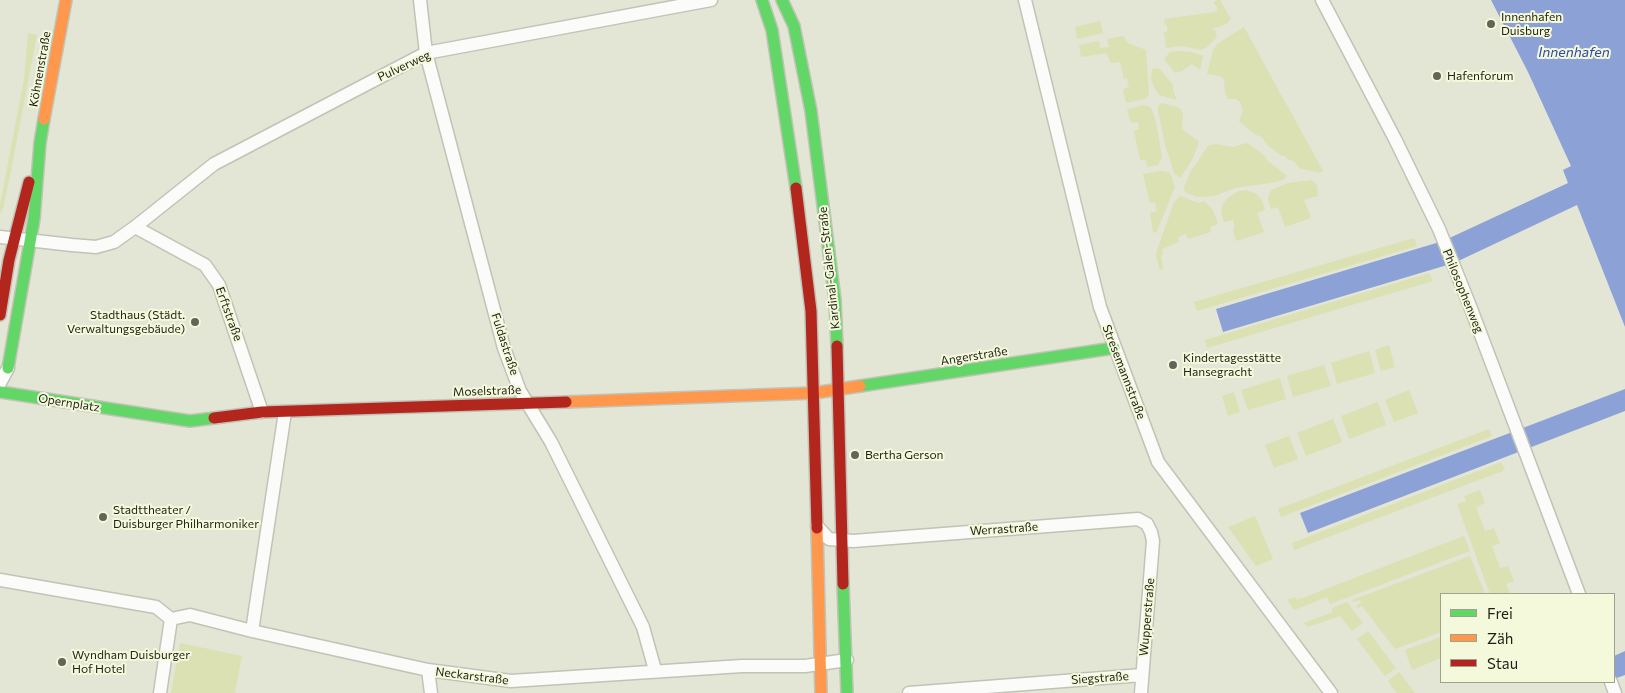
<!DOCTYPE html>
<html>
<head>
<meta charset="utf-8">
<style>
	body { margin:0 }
	#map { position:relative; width:1625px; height:693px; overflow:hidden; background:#e3e5d5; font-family:Commissioner,sans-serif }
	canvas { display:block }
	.legend { position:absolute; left:1440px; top:593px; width:175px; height:90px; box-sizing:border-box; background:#f5f9db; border:1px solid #9fa28c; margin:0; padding:6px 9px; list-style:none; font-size:15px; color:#1f2015 }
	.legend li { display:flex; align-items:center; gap:10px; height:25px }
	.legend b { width:25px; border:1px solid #9fa28c }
</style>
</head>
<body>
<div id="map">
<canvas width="1625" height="693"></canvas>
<ul class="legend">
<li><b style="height:6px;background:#63d668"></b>Frei</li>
<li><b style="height:6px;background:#ff974d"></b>Zäh</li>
<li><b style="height:6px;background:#b3261e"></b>Stau</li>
</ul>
</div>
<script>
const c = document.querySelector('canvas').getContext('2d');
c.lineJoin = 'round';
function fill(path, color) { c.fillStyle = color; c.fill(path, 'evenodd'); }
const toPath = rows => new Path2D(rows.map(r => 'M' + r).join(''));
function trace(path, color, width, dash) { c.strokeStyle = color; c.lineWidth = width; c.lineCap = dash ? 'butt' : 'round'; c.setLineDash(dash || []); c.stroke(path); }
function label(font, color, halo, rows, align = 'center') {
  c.font = font + ' Commissioner,sans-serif'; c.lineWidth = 4; c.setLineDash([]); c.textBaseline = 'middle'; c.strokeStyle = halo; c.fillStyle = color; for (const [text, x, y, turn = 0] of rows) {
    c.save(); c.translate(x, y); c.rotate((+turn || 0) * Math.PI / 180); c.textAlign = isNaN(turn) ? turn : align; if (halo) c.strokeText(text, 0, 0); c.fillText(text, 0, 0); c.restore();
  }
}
fill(toPath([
	[1217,0,1220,0,1231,19,1226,24,1210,30,1215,30,1217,37,1207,47,1201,50,1183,46,1166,48,1164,32,1167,32,1167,25,1165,25,1164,19,1215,12,1218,10,1214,2],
	[1100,21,1103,33,1077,39,1075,27],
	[1244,27,1323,171,1320,173,1299,168,1294,161,1289,160,1285,156,1282,156,1267,145,1262,137,1254,134,1239,121,1243,110,1240,102,1236,99,1228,99,1225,93,1224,80,1220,76,1207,74,1213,50,1217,44],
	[28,33,37,35,11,171,3,209,0,213,0,205,24,79],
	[1123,36,1128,43,1146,50,1149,95,1144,99,1126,103,1123,89,1129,87,1127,78,1124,79,1120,62,1110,63,1107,53,1081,57,1079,45,1099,41,1100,48,1109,47,1107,39],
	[1177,51,1192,52,1203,56,1200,70,1192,64,1182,71,1175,73,1164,59,1170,52],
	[1155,68,1160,69,1173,85,1173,90,1177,100,1159,95,1156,91,1151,80,1152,69],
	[1162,103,1180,108,1183,115,1182,129,1199,142,1192,160,1180,178,1174,173,1165,144,1158,111,1158,106],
	[1145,105,1151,108,1156,122,1162,157,1158,165,1147,167,1146,160,1140,160,1134,131,1139,129,1138,122,1131,123,1127,109],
	[1247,143,1264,155,1268,161,1287,176,1283,180,1270,183,1235,188,1214,196,1197,197,1185,192,1184,187,1191,171,1208,146,1215,144,1233,147],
	[1160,171,1168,172,1171,175,1175,187,1156,233,1153,232,1150,213,1157,211,1155,202,1150,203,1143,174],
	[1312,180,1317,185,1318,196,1304,200,1311,218,1285,227,1278,207,1271,209,1268,199,1269,195,1271,190,1288,183],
	[1245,190,1255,193,1262,200,1265,210,1257,213,1264,232,1236,241,1233,229,1235,228,1233,220,1224,222,1221,211,1223,203,1230,196,1239,191],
	[1180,196,1198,203,1204,201,1213,210,1218,224,1210,227,1211,232,1188,239,1186,234,1178,237,1179,242,1162,249,1163,253,1161,256,1163,268,1160,270,1156,256,1157,250,1174,202],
	[1414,238,1417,246,1197,311,1194,302],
	[1429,273,1433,281,1207,348,1205,340],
	[1389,345,1395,367,1381,371,1375,350],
	[1369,351,1375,373,1337,384,1331,363],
	[1324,365,1331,386,1293,397,1287,376],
	[1280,378,1286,399,1248,410,1241,390],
	[1409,390,1418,413,1394,422,1385,400],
	[1234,392,1240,412,1228,416,1222,396],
	[1378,402,1386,425,1349,439,1341,416],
	[1333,419,1342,442,1306,456,1297,433],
	[1489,429,1492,436,1281,517,1278,509],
	[1289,436,1298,459,1274,468,1265,445],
	[1501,462,1505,470,1294,550,1292,543],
	[1480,490,1485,503,1476,507,1485,531,1494,528,1497,536,1500,543,1492,546,1500,568,1508,566,1514,581,1506,584,1510,594,1490,594,1457,504,1466,501,1464,496],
	[1255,516,1273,559,1256,566,1228,527],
	[1464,536,1470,551,1330,604,1327,597,1294,610,1287,600,1295,597,1297,600],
	[1470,556,1485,594,1441,594,1441,632,1395,649,1362,606,1358,608,1356,606,1361,603,1360,600,1353,602,1352,600],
	[1347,602,1363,623,1352,631,1340,616,1308,627,1304,623,1333,612,1332,608],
	[1368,631,1396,668,1385,676,1357,639],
	[1441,637,1441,658,1412,670,1405,650],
	[180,643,242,656,235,693,171,693],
	[1399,672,1415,693,1397,693,1388,681]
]), '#dbe1b3');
fill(toPath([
	[1491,0,1625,0,1625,327,1577,205,1454,263,1223,332,1216,309,1443,241,1568,183,1563,170,1571,166,1528,72],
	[1625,389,1625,411,1308,533,1300,513],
	[1625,651,1625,675,1614,679,1614,656]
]), '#8ca2d6');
const street = toPath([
	[420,0,426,53,504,348,520,391,551,442,643,627,655,670],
	[1025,0,1100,307,1158,462,1331,693],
	[1322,0,1395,139,1439,229,1470,306,1579,594],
	[135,227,205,265,219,285,262,412],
	[0,237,72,245,96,247,114,242,135,227,214,164,426,53,711,0],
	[0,383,8,368],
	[817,526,829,539,853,541,1138,519,1147,524,1151,532,1153,541,1141,693],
	[0,580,156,607,171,619],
	[171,619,190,615,252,631,428,670,511,681,742,666,805,666,847,660],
	[252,631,285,412],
	[428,670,431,693],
	[1611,682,1615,693],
	[160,693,171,619],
	[909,693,1142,675]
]);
const fast = toPath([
	[762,0,772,30,796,188],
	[782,0,794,26,811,111,835,300,837,346],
	[8,368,34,219,40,143,44,119],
	[860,386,1114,348],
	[0,392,190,421,214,418],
	[843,584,847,693]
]);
const slow = toPath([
	[44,119,66,0],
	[566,402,814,393,860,386],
	[817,528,821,693]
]);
const jam = toPath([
	[796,188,811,311,817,528],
	[0,315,9,260,29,182],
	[837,346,843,584],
	[214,418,262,412,566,402]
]);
trace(street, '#c1c3b6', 15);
trace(fast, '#c1c3b6', 14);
trace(slow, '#c1c3b6', 14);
trace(jam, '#c1c3b6', 14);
trace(street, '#fbfbf9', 12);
trace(fast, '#63d668', 11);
trace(slow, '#ff974d', 11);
trace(jam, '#b3261e', 11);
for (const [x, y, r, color] of [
	[1491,24,5,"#646558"],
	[1437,76,5,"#646558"],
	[195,322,5,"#646558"],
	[1173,365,5,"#646558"],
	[855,455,5,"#646558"],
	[103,517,5,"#646558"],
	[62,662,5,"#646558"]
]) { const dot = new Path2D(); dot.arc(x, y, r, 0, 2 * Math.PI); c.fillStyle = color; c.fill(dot); trace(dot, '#f5f9db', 2); }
label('12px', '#1f2015', '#f5f9db', [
	["Innenhafen",1501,17],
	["Duisburg",1501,31],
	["Hafenforum",1447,76],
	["Stadthaus (Städt.",185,315,"right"],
	["Verwaltungsgebäude)",185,329,"right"],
	["Kindertagesstätte",1183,358],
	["Hansegracht",1183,372],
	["Bertha Gerson",865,455],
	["Stadttheater /",113,510],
	["Duisburger Philharmoniker",113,524],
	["Wyndham Duisburger",72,655],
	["Hof Hotel",72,669]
], 'left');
label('12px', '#1f2015', '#f5f9db', [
	["Pulverweg",404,66,-25],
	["Köhnenstraße",40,69,-80],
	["Kardinal-Galen-Straße",829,268,-96],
	["Philosophenweg",1463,291,68],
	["Erftstraße",229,314,70],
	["Fuldastraße",505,344,72],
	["Angerstraße",974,356,-9],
	["Stresemannstraße",1124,372,69],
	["Moselstraße",487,391,-2],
	["Opernplatz",69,403,9],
	["Werrastraße",1004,529,-4],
	["Wupperstraße",1147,617,-85],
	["Neckarstraße",472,676,7],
	["Siegstraße",1100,678,-4]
]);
label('italic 14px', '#2d49a9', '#f5f9db', [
	["Innenhafen",1574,52]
]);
</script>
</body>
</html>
